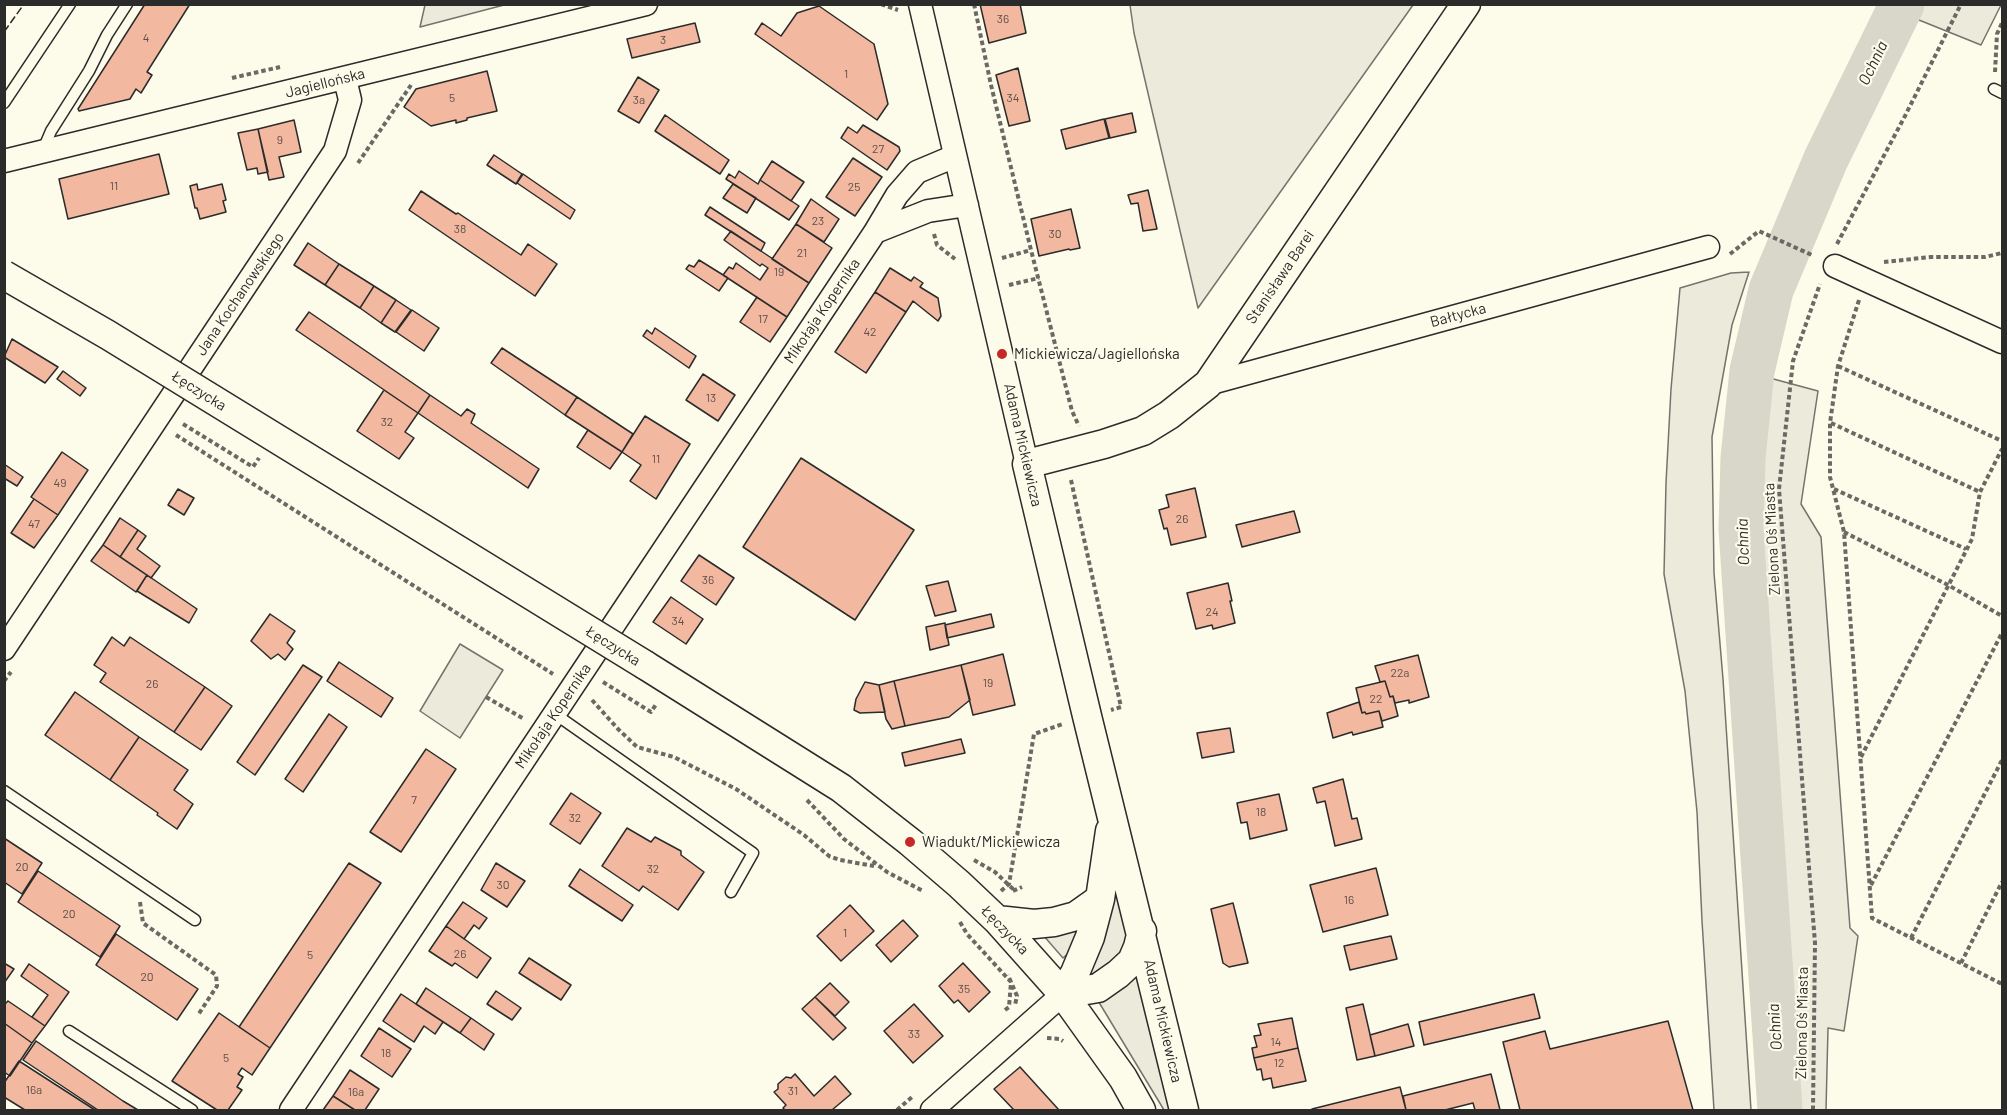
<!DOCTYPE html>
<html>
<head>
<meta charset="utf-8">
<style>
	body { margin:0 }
	#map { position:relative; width:2007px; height:1115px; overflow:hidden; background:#fdfbea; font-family:Barlow,sans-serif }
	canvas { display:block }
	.frame { position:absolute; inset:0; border:6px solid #2b2b2b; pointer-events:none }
</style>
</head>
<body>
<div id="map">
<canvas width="2007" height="1115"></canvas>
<div class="frame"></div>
</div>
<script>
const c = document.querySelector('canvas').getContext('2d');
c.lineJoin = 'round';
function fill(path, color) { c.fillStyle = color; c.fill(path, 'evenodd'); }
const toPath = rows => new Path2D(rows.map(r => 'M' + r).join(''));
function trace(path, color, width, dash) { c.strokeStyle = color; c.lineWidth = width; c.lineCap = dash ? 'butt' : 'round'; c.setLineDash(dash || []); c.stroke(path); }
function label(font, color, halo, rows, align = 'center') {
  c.font = font + ' Barlow,sans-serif'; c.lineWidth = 4.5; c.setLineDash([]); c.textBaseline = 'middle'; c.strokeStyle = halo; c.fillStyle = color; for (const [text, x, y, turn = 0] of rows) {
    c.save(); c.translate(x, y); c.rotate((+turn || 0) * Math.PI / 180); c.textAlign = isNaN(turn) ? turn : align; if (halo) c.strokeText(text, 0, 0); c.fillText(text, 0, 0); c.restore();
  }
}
const green = toPath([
	[425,5,425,4,504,5,420,27,425,5],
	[1130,5,1413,5,1198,308,1134,33,1130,5],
	[1921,5,1921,4,2001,5,1981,45,1914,18,1921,5],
	[1749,272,1732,325,1712,437,1714,573,1723,679,1751,1110,1714,1110,1702,921,1697,812,1685,691,1664,574,1666,483,1671,389,1680,288,1731,273,1749,272],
	[1766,377,1818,391,1801,504,1821,537,1850,928,1858,936,1844,1031,1828,1028,1826,1110,1790,1110,1788,1088,1787,1028,1775,830,1760,628,1752,580,1751,509,1755,442,1766,377],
	[460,644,503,670,460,738,420,711,460,644],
	[1116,870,1127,937,1120,955,1100,972,1089,977,1116,870],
	[1084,922,1072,950,1063,958,1043,935,1084,922],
	[1138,964,1172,1110,1164,1110,1097,999,1138,964]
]);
fill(green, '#ecebdb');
trace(green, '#74746e', 1.5);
trace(toPath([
	[1780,1110,1741,529,1743,458,1752,371,1771,290,1826,159,1902,4]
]), '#d8d7c9', 45);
const building = toPath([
	[145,4,190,4,147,72,152,75,141,93,136,89,130,99,79,111,78,109,145,4],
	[980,4,1020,4,1026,33,989,43,980,4],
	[819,6,874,44,888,104,877,120,755,34,762,23,781,36,797,13,819,6],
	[695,23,700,42,632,58,627,39,695,23],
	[1018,68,1030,121,1009,126,996,75,1018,68],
	[487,71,497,111,467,118,467,120,456,123,456,120,431,126,404,107,416,89,487,71],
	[638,77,659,90,639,123,618,111,638,77],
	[1132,113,1136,132,1110,138,1105,119,1132,113],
	[665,115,729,160,720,174,655,131,665,115],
	[1104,119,1109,138,1066,149,1061,130,1104,119],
	[294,120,301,152,279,157,284,177,269,180,258,129,294,120],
	[863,125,899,147,900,151,887,170,841,138,848,127,857,133,863,125],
	[258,129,268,172,258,174,257,168,247,170,238,133,258,129],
	[159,154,169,194,68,219,59,179,159,154],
	[494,155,522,174,516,184,487,165,494,155],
	[853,158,882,177,855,216,826,197,853,158],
	[772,161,804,182,791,201,760,180,772,161],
	[739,171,758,184,760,180,799,206,789,220,726,179,729,174,735,178,739,171],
	[523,174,575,210,570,219,517,183,523,174],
	[197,184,198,190,222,184,226,200,223,201,226,212,200,219,197,208,195,208,190,186,197,184],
	[733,184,756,198,747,213,723,198,733,184],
	[1148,190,1157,229,1143,231,1138,203,1131,204,1128,195,1148,190],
	[421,191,456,214,458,213,521,255,528,244,557,264,535,296,409,210,421,191],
	[811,199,839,219,824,242,796,224,811,199],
	[710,207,765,243,761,251,705,215,710,207],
	[1071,209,1080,248,1070,250,1069,249,1039,256,1031,219,1071,209],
	[796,224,832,248,809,283,772,259,796,224],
	[731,231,809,283,787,317,723,275,729,267,733,269,736,263,760,280,768,268,762,264,760,266,724,240,731,231],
	[308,243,339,264,325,285,294,265,308,243],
	[699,260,728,278,719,291,686,269,689,265,694,267,699,260],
	[339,264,374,286,360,308,325,285,339,264],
	[890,268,911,281,914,277,923,283,920,287,938,298,941,316,938,321,913,301,906,312,875,292,890,268],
	[374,286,396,300,381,323,360,308,374,286],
	[875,292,906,312,866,373,835,352,875,292],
	[757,297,787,317,770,342,740,322,757,297],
	[396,300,411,310,395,332,381,323,396,300],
	[412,310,439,328,424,351,396,332,412,310],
	[309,312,430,395,418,413,296,330,309,312],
	[655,328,696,356,689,368,643,336,647,330,652,334,655,328],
	[12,339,58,367,45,383,4,357,12,339],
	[502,348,577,397,565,415,491,363,502,348],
	[63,371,86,388,80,396,57,379,63,371],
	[703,374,735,395,718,421,686,400,703,374],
	[384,390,418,413,405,432,414,438,399,459,357,431,384,390],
	[430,395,461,416,467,409,475,414,471,423,539,469,528,488,418,413,430,395],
	[577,397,633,434,622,452,565,415,577,397],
	[645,416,690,444,656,499,630,481,641,465,622,452,645,416],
	[588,430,622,452,610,469,577,447,588,430],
	[62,452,88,470,58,515,31,497,62,452],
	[801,458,914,530,855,620,743,547,801,458],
	[4,464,23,477,17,486,4,478,4,464],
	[1195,488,1206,537,1171,545,1167,528,1164,529,1159,510,1169,507,1166,495,1195,488],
	[178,489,194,498,184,515,168,505,178,489],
	[34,499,58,515,34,548,11,533,34,499],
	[1294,511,1300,532,1242,547,1236,525,1294,511],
	[120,518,138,530,120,557,103,545,120,518],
	[138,530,146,536,137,549,160,566,151,578,120,557,138,530],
	[103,545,147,575,136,592,91,561,103,545],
	[699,555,734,578,716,605,681,581,699,555],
	[147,575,197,609,189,623,137,591,147,575],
	[948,581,956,611,935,616,926,586,948,581],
	[1228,583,1232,601,1230,601,1235,623,1213,629,1212,625,1196,629,1187,593,1228,583],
	[671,597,703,619,686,644,653,622,671,597],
	[270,614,295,631,287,643,293,649,285,660,278,654,271,659,251,641,270,614],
	[991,614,994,627,947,638,945,625,991,614],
	[945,623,949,645,930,650,926,627,945,623],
	[112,637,124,646,130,637,205,687,174,732,100,682,106,673,94,665,112,637],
	[1003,654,1015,705,973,715,961,665,1003,654],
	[1418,655,1429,697,1409,703,1409,700,1395,703,1393,696,1390,697,1385,681,1380,682,1375,666,1418,655],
	[339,662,393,698,381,717,327,681,339,662],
	[303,665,322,677,255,775,237,762,303,665],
	[961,665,970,700,949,717,905,726,894,681,961,665],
	[894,681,905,726,892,729,886,719,879,685,894,681],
	[1385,681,1390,697,1393,696,1398,716,1382,721,1379,711,1366,714,1365,712,1362,713,1356,688,1385,681],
	[865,682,879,685,885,712,860,713,854,710,856,699,865,682],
	[205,687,232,706,201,750,174,732,205,687],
	[75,692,139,737,110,780,45,735,75,692],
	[1359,702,1362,713,1365,712,1366,714,1379,711,1383,727,1353,735,1352,732,1333,738,1327,713,1359,702],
	[329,714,347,727,303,792,285,779,329,714],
	[1230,728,1234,752,1202,758,1197,733,1230,728],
	[139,737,188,770,174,790,193,804,177,829,157,815,158,813,110,780,139,737],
	[961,739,965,753,905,766,902,753,961,739],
	[426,749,456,769,401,852,370,832,426,749],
	[1343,779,1352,819,1357,818,1362,839,1335,846,1325,801,1317,803,1313,788,1343,779],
	[571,793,601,813,580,844,550,824,571,793],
	[1279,794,1287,830,1250,839,1247,822,1241,823,1237,803,1279,794],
	[627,828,651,842,655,837,681,851,681,855,704,872,678,910,643,886,639,891,602,866,627,828],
	[4,838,42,863,22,894,4,882,4,838],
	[349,863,381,883,270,1048,239,1027,349,863],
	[496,863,525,881,507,907,481,890,496,863],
	[1376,868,1388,915,1323,932,1310,885,1376,868],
	[580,869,633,905,622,921,569,886,580,869],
	[38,871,120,926,100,957,18,902,38,871],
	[463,902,487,918,479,929,474,925,464,939,446,926,463,902],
	[1233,903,1248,963,1229,967,1223,963,1211,909,1233,903],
	[850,905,874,931,841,961,817,936,850,905],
	[903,920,918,936,891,962,876,945,903,920],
	[446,926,491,958,477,978,455,963,452,966,429,951,446,926],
	[116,934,198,989,177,1020,96,965,116,934],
	[1391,936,1397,959,1350,970,1344,946,1391,936],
	[529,958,571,985,561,1000,519,973,529,958],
	[4,963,14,969,4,983,4,963],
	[963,963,990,992,969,1012,958,1000,954,1003,939,986,963,963],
	[29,964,69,992,45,1026,32,1017,48,995,21,976,29,964],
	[830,983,849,1002,835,1016,815,997,830,983],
	[426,988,471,1018,460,1033,416,1004,426,988],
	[496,991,521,1008,512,1020,487,1004,496,991],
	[401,994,443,1022,435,1034,424,1026,414,1042,383,1021,401,994],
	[1534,994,1540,1018,1424,1045,1419,1022,1534,994],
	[815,997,846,1028,833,1040,802,1009,815,997],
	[8,1001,45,1026,32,1043,4,1023,4,1005,8,1001],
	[914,1004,943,1036,913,1063,884,1031,914,1004],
	[1363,1004,1375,1056,1357,1060,1346,1008,1363,1004],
	[219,1013,270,1048,252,1075,242,1068,238,1074,243,1077,237,1087,242,1090,228,1110,217,1110,172,1081,219,1013],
	[471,1018,494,1034,484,1050,460,1033,471,1018],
	[1292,1018,1298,1048,1254,1058,1252,1048,1257,1047,1254,1036,1261,1035,1258,1024,1292,1018],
	[1668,1021,1693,1110,1520,1110,1503,1042,1545,1031,1550,1049,1668,1021],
	[4,1023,32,1043,10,1076,4,1072,4,1023],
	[1408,1024,1414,1046,1375,1056,1370,1035,1408,1024],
	[379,1028,411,1049,392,1077,361,1056,379,1028],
	[36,1041,123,1101,138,1110,98,1110,23,1060,36,1041],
	[1298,1048,1306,1081,1273,1088,1271,1078,1263,1080,1261,1069,1257,1070,1254,1058,1298,1048],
	[19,1061,95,1110,25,1110,4,1097,4,1083,19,1061],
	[1020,1067,1059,1110,1014,1110,994,1089,1020,1067],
	[350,1070,379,1089,365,1110,355,1110,333,1096,350,1070],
	[795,1074,814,1096,835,1076,851,1094,832,1110,785,1110,783,1108,786,1105,774,1092,778,1089,778,1084,786,1077,791,1078,795,1074],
	[1491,1074,1500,1110,1475,1110,1473,1103,1445,1110,1406,1110,1403,1096,1491,1074],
	[1400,1087,1406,1110,1313,1110,1312,1109,1400,1087],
	[333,1096,355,1110,323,1110,333,1096]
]);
fill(building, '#f2b8a0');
trace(building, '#2b2b2b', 1.5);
const service = toPath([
	[1994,89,2002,93],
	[4,103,70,4],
	[42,152,51,131,89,71,107,35,127,4],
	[555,714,753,853,731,892],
	[4,791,195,920],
	[69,1031,192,1110]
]);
const minor = toPath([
	[920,4,1027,464],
	[955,156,917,172,897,195,875,232,928,211,967,205],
	[4,161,646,4],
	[1835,266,2002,342],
	[1208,384,1708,247],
	[4,649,335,151,350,100,345,79],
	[291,1110,875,232],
	[932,1110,1063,994]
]);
const tertiary = toPath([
	[645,665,841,788,910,842,959,884,997,920,1063,994,1123,1078,1141,1110],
	[997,920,1034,924,1054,922,1076,916,1100,899],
	[1063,994,1075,973,1090,937,1100,899,1110,831],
	[1063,994,1098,988,1118,974,1132,961,1138,947,1142,931],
	[1184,1110,1087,716,1027,464,1104,444,1143,431,1169,415,1208,384,1466,4]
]);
trace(service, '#2b2b2b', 13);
trace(minor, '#2b2b2b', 25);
trace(tertiary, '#2b2b2b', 31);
trace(toPath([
	[881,4,898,10],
	[974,4,991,85,1031,250,1072,411,1079,426],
	[1995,72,1997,34,2002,23],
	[232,78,280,67],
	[358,163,411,85],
	[934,234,937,245,955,259],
	[1837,244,1905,116,1961,4],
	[1730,254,1759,231,1814,256],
	[1002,258,1031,250],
	[1884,262,1931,257,1985,257,2002,253],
	[1009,285,1039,278],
	[1859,300,1838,366,1830,423,1830,477,1844,532,1872,918,2002,984],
	[1838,366,2002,441],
	[1831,423,1980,492],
	[183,424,253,467,259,458],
	[176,435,553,674],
	[1071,480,1121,707,1111,710],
	[1834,489,1966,549],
	[1844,532,1948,585,2002,616],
	[4,681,11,672],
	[603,682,651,712,657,703],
	[486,697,524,719],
	[592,700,618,729,637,747,674,757,736,789,804,835,829,856,840,860,874,866],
	[1861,757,1972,539,1980,492,2002,449],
	[807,800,844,839,887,872,923,891],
	[974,860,995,872,1014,890],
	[1871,885,2002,633],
	[1001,891,1009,884,1034,734,1063,724],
	[1013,891,1022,887],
	[140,902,143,923,216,975,217,986,198,1015],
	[960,922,967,934,1011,982,1017,996,1015,1005],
	[1911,938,2002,760],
	[1961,963,2002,882],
	[1005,1010,1009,1007,1011,982,1008,975],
	[1047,1038,1060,1039,1063,1041],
	[897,1110,912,1097],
	[1813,1110,1815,943,1779,489,1793,361,1820,284]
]), '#6a6964', 4, [4.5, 3]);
trace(service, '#fdfbea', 10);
trace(minor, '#fdfbea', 22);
trace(tertiary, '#fdfbea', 28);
const tertiaryBridge = toPath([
	[4,275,108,335,645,665]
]);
trace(tertiaryBridge, '#2b2b2b', 31, []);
trace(tertiaryBridge, '#fdfbea', 28);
trace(toPath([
	[4,32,24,4]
]), '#2b2b2b', 1.5, [8, 3]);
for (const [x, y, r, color] of [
	[1002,354,6,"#c62828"],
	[910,842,6,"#c62828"]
]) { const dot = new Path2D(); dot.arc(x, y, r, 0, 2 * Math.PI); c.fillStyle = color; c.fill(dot); trace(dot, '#fdfbea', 2); }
label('12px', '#5d4e48', null, [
	["36",1003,19],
	["4",146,38],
	["3",663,40],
	["1",846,74],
	["5",452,98],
	["34",1013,98],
	["3a",639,100],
	["9",280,140],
	["27",878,149],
	["11",114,186],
	["25",854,187],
	["23",818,221],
	["38",460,229],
	["30",1055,234],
	["21",802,253],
	["19",779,272],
	["17",763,319],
	["42",870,332],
	["13",711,398],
	["32",387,422],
	["11",656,459],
	["49",60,483],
	["26",1182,519],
	["47",34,524],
	["36",708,580],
	["24",1212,612],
	["34",678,621],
	["22a",1400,673],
	["19",988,683],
	["26",152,684],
	["22",1376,699],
	["7",414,800],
	["18",1261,812],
	["32",575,818],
	["20",22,867],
	["32",653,869],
	["30",503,885],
	["16",1349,900],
	["20",69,914],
	["1",845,933],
	["26",460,954],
	["5",310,955],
	["20",147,977],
	["35",964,989],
	["33",914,1034],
	["14",1276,1042],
	["18",386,1053],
	["5",226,1058],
	["12",1279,1063],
	["16a",34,1090],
	["31",793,1091],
	["16a",356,1092]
]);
label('15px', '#2b2b2b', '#fdfbea', [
	["Jagiellońska",325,83,-14],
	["Stanisława Barei",1280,277,-56],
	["Jana Kochanowskiego",240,294,-56],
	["Mikołaja Kopernika",822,311,-56],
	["Bałtycka",1458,315,-15],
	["Łęczycka",199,391,32],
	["Adama Mickiewicza",1023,445,77],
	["Zielona Oś Miasta",1772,539,-93],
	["Łęczycka",613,646,32],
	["Mikołaja Kopernika",553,716,-56],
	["Łęczycka",1005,930,46],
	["Adama Mickiewicza",1163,1021,77],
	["Zielona Oś Miasta",1802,1023,-89]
]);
label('15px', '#2b2b2b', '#fdfbea', [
	["Mickiewicza/Jagiellońska",1014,354],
	["Wiadukt/Mickiewicza",922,842]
], 'left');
label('italic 16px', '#2b2b2b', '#fdfbea', [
	["Ochnia",1873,63,-64],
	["Ochnia",1743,542,-92],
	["Ochnia",1775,1027,-94]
]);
</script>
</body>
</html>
